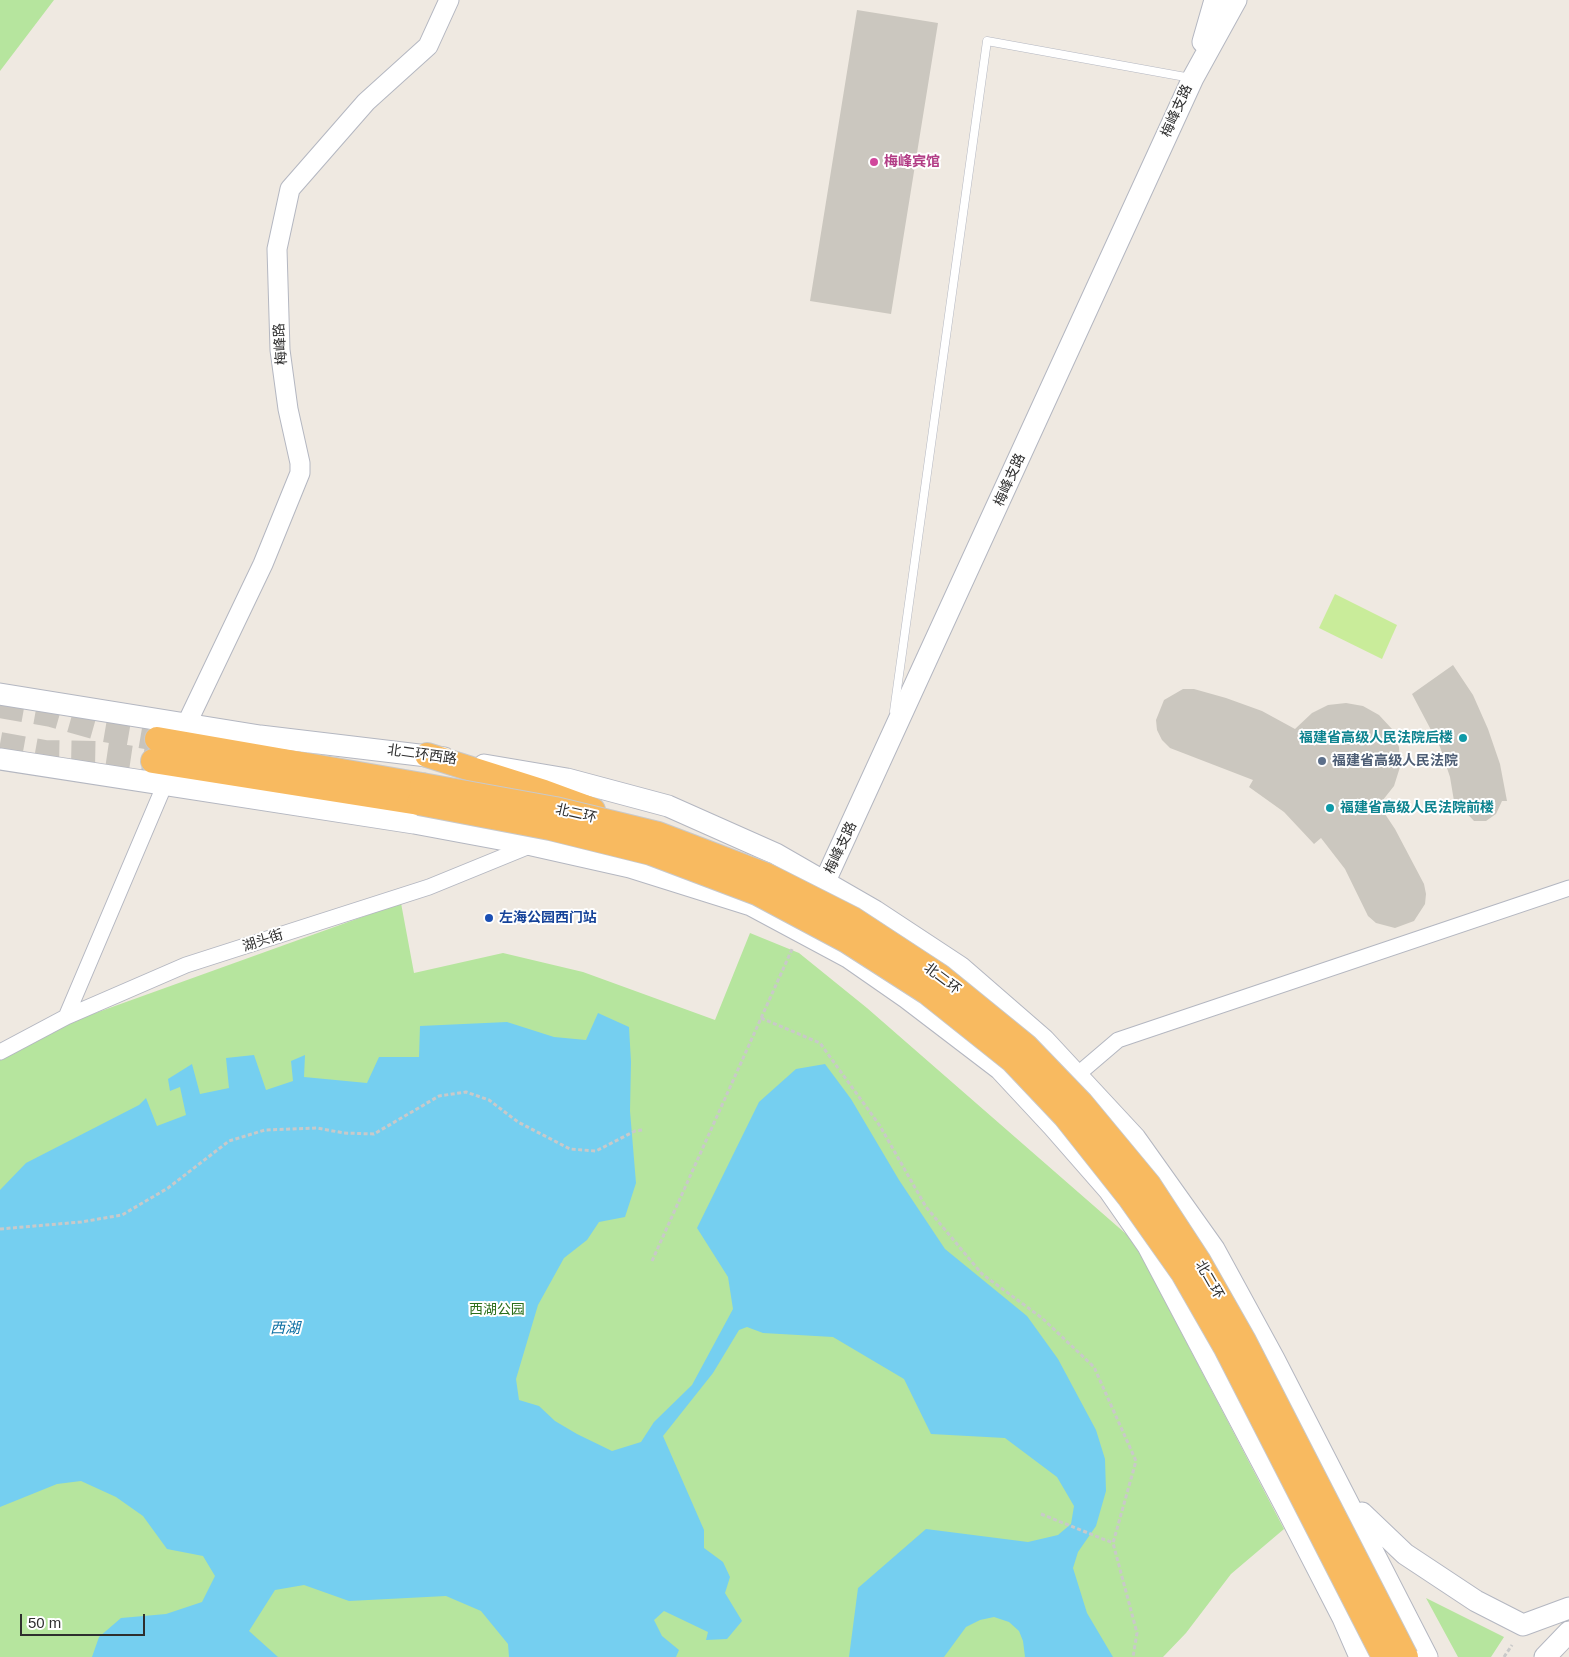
<!DOCTYPE html>
<html>
<head>
<meta charset="utf-8">
<style>
	body { margin:0 }
	#map { position:relative; width:1569px; height:1657px; overflow:hidden; background:#efe9e1; font-family:Helvetica,sans-serif }
	canvas { display:block }
	.scale { position:absolute; left:20px; top:1614px; width:125px; height:22px; box-sizing:border-box; border:2px solid #2e2e2e; border-top:0; padding-left:6px; font-size:15px; line-height:18px; white-space:nowrap; color:#2e2e2e; -webkit-text-stroke:4px #fff; paint-order:stroke }
</style>
</head>
<body>
<div id="map">
<canvas width="1569" height="1657"></canvas>
<div class="scale">50 m</div>
</div>
<script>
const c = document.querySelector('canvas').getContext('2d');
c.lineJoin = 'round';
function fill(path, color) { c.fillStyle = color; c.fill(path, 'evenodd'); }
const toPath = rows => new Path2D(rows.map(r => 'M' + r).join(''));
function trace(path, color, width, dash) { c.strokeStyle = color; c.lineWidth = width; c.lineCap = dash ? 'butt' : 'round'; c.setLineDash(dash || []); c.stroke(path); }
function label(font, color, halo, rows, align = 'center') {
  c.font = font + ' Helvetica,"Noto Sans SC",sans-serif'; c.lineWidth = 4; c.setLineDash([]); c.textBaseline = 'middle'; c.strokeStyle = halo; c.fillStyle = color; for (const [text, x, y, turn = 0] of rows) {
    c.save(); c.translate(x, y); c.rotate((+turn || 0) * Math.PI / 180); c.textAlign = isNaN(turn) ? turn : align; if (halo) c.strokeText(text, 0, 0); c.fillText(text, 0, 0); c.restore();
  }
}
fill(toPath([
	[0,0,54,0,0,71],
	[401,903,414,973,503,953,583,972,715,1020,750,933,799,953,867,1008,1133,1240,1284,1529,1231,1574,1186,1633,1163,1657,0,1657,0,1060,76,1020],
	[1426,1598,1504,1637,1491,1657,1458,1657]
]), '#b6e59e');
fill(toPath([
	[1335,594,1397,625,1382,659,1319,628]
]), '#c9ec9a');
fill(toPath([
	[598,1013,629,1027,631,1062,630,1111,636,1183,625,1217,599,1222,587,1240,564,1258,538,1305,516,1379,519,1400,539,1406,555,1421,577,1434,612,1451,641,1442,654,1422,692,1385,733,1309,728,1277,697,1228,759,1102,796,1069,825,1064,851,1099,899,1180,945,1249,1027,1316,1058,1359,1096,1430,1105,1459,1106,1491,1096,1526,1078,1552,1073,1568,1087,1613,1113,1657,1025,1657,1023,1641,1019,1631,1009,1622,994,1617,980,1620,966,1627,944,1657,849,1657,858,1588,926,1529,1028,1542,1058,1535,1071,1524,1074,1506,1057,1477,1005,1438,931,1434,904,1379,833,1337,763,1333,747,1327,739,1330,713,1373,663,1436,704,1530,704,1548,723,1562,730,1577,725,1593,742,1621,727,1639,706,1640,708,1632,664,1611,654,1620,662,1636,679,1650,676,1657,509,1657,508,1644,481,1611,446,1596,349,1601,304,1585,275,1590,249,1631,278,1657,92,1657,99,1637,121,1618,166,1614,202,1602,215,1576,203,1556,167,1549,143,1516,116,1497,81,1481,57,1484,0,1507,0,1190,26,1163,139,1105,146,1098,157,1126,186,1115,180,1087,170,1091,168,1079,192,1064,200,1094,229,1088,226,1058,254,1055,266,1090,293,1081,291,1061,305,1055,304,1077,367,1083,379,1057,419,1057,420,1026,507,1022,554,1037,586,1040]
]), '#75cff0');
fill(toPath([
	[857,10,938,23,891,314,810,301],
	[1453,665,1473,695,1488,729,1500,764,1507,801,1502,801,1496,814,1486,821,1474,821,1460,806,1455,807,1450,777,1440,747,1412,694],
	[1183,689,1194,689,1226,698,1262,711,1295,729,1312,713,1328,705,1346,703,1363,706,1379,715,1392,729,1399,747,1400,767,1394,786,1379,805,1395,829,1424,884,1426,894,1425,904,1414,921,1395,928,1376,923,1368,916,1345,869,1321,838,1314,844,1284,812,1249,787,1253,780,1170,748,1162,740,1157,730,1156,720,1164,700]
]), '#cbc7bf');
trace(toPath([
	[0,706,51,715,104,730,157,739],
	[0,744,45,752,99,753,153,761]
]), '#c8c4bd', 24, [24, 12]);
const service = toPath([
	[894,711,987,41,1191,78]
]);
const minor = toPath([
	[66,1017,165,784],
	[0,1052,66,1017,186,965,429,887,532,845],
	[1077,1075,1118,1040,1569,888]
]);
const tertiary = toPath([
	[187,723,263,564,300,473,300,463,288,409,280,350,277,249,290,189,366,102,428,46,449,0]
]);
const secondary = toPath([
	[1203,42,1215,0],
	[0,694,260,736,444,758],
	[0,759,414,823,532,845,630,867,751,905,848,957,907,998,1000,1069,1053,1126,1109,1190,1148,1246,1288,1511,1343,1618,1360,1657],
	[484,765,567,779,668,806,776,854,875,911,960,967,1044,1040,1135,1138,1214,1249,1274,1359,1427,1657],
	[820,892,1193,78,1236,0],
	[1362,1513,1405,1554,1476,1601,1523,1625,1569,1608],
	[1545,1657,1569,1632]
]);
const trunk = toPath([
	[157,739,422,785],
	[427,755,544,792,593,810],
	[153,761,419,803]
]);
trace(service, '#b4b7c1', 9);
trace(minor, '#b4b7c1', 17);
trace(tertiary, '#b4b7c1', 21);
trace(secondary, '#b4b7c1', 23);
trace(trunk, '#c9c9c9', 26);
trace(toPath([
	[761,1018,820,1043,880,1126,926,1207,982,1274,1042,1318,1094,1367,1136,1461,1113,1543,1137,1633,1133,1657],
	[0,1229,81,1222,122,1215,168,1188,229,1141,265,1130,317,1128,344,1133,374,1134,439,1096,466,1092,489,1100,518,1122,570,1149,596,1151,635,1131,642,1130],
	[652,1261,793,947],
	[1041,1514,1113,1543],
	[1504,1657,1512,1645]
]), '#c9c9c9', 3, [4, 2.5]);
trace(service, '#fff', 8);
trace(minor, '#fff', 15);
trace(tertiary, '#fff', 19);
trace(secondary, '#fff', 21);
trace(trunk, '#f8ba60', 24);
const trunkBridge = toPath([
	[422,785,555,809,658,834,766,875,853,919,940,976,1026,1046,1081,1103,1149,1185,1198,1260,1244,1341,1406,1657],
	[419,803,550,828,651,853,757,893,847,941,928,993,1012,1060,1065,1116,1130,1198,1183,1273,1226,1348,1384,1657]
]);
trace(trunkBridge, '#c9c9c9', 26, []);
trace(trunkBridge, '#f8ba60', 24);
for (const [x, y, r, color] of [
	[874,162,5,"#d1479c"],
	[1463,738,5,"#0f9aa8"],
	[1322,761,5,"#5c6f8a"],
	[1330,808,5,"#0f9aa8"],
	[489,918,5,"#1a4fb4"]
]) { const dot = new Path2D(); dot.arc(x, y, r, 0, 2 * Math.PI); c.fillStyle = color; c.fill(dot); trace(dot, '#fff', 2); }
label('14px', '#2e2e2e', '#fff', [
	["梅峰支路",1177,111,-66],
	["梅峰路",281,344,-94],
	["梅峰支路",1010,480,-66],
	["北二环西路",422,755,8],
	["北二环",576,814,13],
	["梅峰支路",841,848,-65],
	["湖头街",263,941,-18],
	["北二环",942,979,37],
	["北二环",1209,1280,60]
]);
label('bold 14px', '#b23c85', '#fff', [
	["梅峰宾馆",884,162]
], 'left');
label('bold 14px', '#0d838f', '#fff', [
	["福建省高级人民法院后楼",1453,738],
	["福建省高级人民法院前楼",1340,808,"left"]
], 'right');
label('bold 14px', '#4e5e75', '#fff', [
	["福建省高级人民法院",1332,761]
], 'left');
label('bold 14px', '#164399', '#fff', [
	["左海公园西门站",499,918]
], 'left');
label('14px', '#2c6e1b', '#fff', [
	["西湖公园",497,1310]
]);
label('italic 15px', '#0d6fa3', '#fff', [
	["西湖",285,1329]
]);
</script>
</body>
</html>
